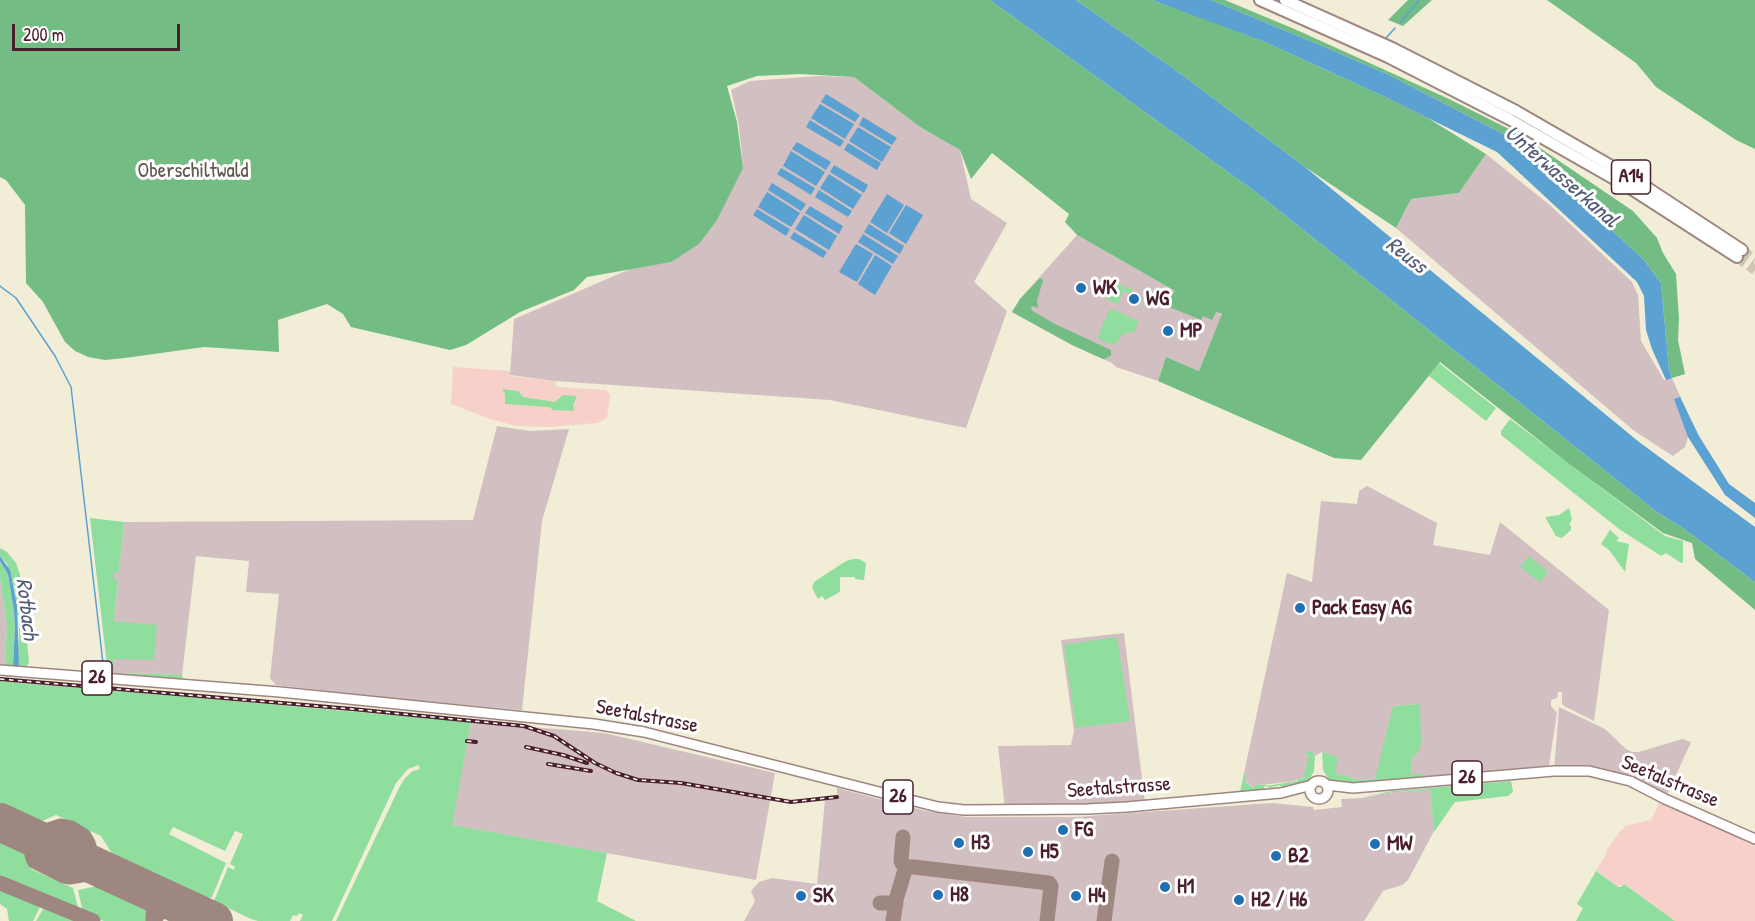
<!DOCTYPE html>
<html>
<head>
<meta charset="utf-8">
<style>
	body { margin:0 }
	#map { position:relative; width:1755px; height:921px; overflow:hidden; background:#f2edd7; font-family:"Patrick Hand",sans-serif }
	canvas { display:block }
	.scale { position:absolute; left:12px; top:24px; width:168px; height:27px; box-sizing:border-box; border:3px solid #4a1f2b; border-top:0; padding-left:8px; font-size:18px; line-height:21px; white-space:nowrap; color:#4a1f2b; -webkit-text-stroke:4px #fff; paint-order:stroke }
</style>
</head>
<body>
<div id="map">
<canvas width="1755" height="921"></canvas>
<div class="scale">200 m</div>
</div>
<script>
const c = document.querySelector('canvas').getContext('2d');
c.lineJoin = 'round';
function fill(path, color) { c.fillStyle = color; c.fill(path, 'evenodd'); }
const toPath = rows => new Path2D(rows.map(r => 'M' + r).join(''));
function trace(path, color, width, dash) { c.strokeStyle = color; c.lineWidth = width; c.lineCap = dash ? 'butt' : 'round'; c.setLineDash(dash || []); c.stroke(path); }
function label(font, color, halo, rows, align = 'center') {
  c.font = font + ' "Patrick Hand",sans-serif'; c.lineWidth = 6; c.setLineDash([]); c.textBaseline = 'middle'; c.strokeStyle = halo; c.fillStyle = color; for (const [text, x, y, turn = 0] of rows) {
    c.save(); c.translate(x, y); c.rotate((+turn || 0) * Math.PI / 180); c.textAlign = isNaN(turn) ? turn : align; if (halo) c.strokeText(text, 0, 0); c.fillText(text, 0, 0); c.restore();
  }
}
fill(toPath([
	[453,367,510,371,510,376,555,381,557,387,606,390,610,395,607,418,597,423,548,427,517,426,493,420,451,404],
	[1660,801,1755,846,1755,921,1675,921,1624,884,1618,887,1596,871,1606,854,1607,849,1621,830,1628,825,1651,820]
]), '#f7d1c9');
fill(toPath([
	[818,76,854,77,920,127,960,150,971,199,1007,223,974,282,1007,311,966,428,830,400,555,381,510,375,514,319,635,267,671,262,743,168,739,126,731,90,750,81],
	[1486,154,1551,206,1632,282,1638,295,1641,341,1664,380,1672,378,1689,416,1688,437,1685,447,1673,456,1633,430,1396,228,1411,199,1459,193],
	[1077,235,1175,291,1222,315,1199,371,1166,357,1158,381,1116,367,1112,363,1072,345,1012,312,1020,299],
	[497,426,530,431,569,429,542,521,522,710,336,693,320,690,276,685,270,678,279,594,246,592,249,561,196,556,182,675,157,674,156,670,155,674,113,673,113,659,157,626,114,621,118,581,114,579,114,572,119,571,124,522,473,520],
	[1367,486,1437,523,1433,545,1490,555,1500,522,1609,610,1594,721,1564,706,1562,703,1562,692,1558,692,1557,698,1551,700,1551,706,1557,713,1549,765,1542,767,1426,778,1411,774,1411,760,1418,752,1420,704,1393,706,1376,779,1359,780,1335,773,1328,755,1322,752,1315,756,1314,754,1304,754,1309,755,1304,779,1299,778,1295,781,1261,785,1257,784,1255,788,1244,781,1244,773,1287,573,1312,582,1321,501,1357,504,1359,491],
	[0,580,7,624,5,665,0,664],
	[1124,633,1145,803,1005,809,998,746,1071,745,1074,731,1061,640],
	[1559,707,1605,729,1626,749,1632,752,1639,752,1682,739,1691,742,1665,799,1630,781,1554,771],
	[471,722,604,733,775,773,756,880,451,825],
	[837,788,926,811,966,817,1075,817,1272,803,1313,807,1314,810,1342,807,1341,799,1362,798,1386,793,1430,789,1434,831,1408,880,1402,885,1383,891,1364,921,744,921,755,901,751,891,759,882,772,878,817,884,825,800,837,799]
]), '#d2bfc1');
fill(toPath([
	[1114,282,1130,289,1133,287,1130,294,1123,291,1118,304,1106,299],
	[1112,309,1138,321,1135,331,1123,334,1114,345,1100,340,1098,336,1109,311],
	[1439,363,1496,408,1486,421,1429,376],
	[502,389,518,391,523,397,555,402,563,395,577,396,573,405,574,411,553,410,549,407,505,404,505,394],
	[1510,419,1665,536,1683,541,1683,562,1681,563,1666,553,1661,556,1619,529,1501,435,1501,431],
	[1569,508,1572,519,1569,525,1571,526,1571,530,1562,538,1556,536,1545,517,1559,515],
	[90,518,124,522,119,572,114,572,114,579,118,581,114,621,157,625,154,660,114,659,113,673,155,674,156,670,157,674,182,675,183,680,146,679,108,674],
	[1610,530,1619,538,1616,541,1629,544,1625,572,1610,551,1601,544],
	[0,548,7,552,16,563,22,581,29,663,26,667,19,667,18,664,19,628,17,605,13,583,7,564,0,556],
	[1529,556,1548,572,1540,582,1520,567],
	[853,559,859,559,866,563,864,580,855,579,855,577,840,577,840,591,838,593,825,600,822,596,818,599,812,588,814,582,846,561],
	[0,561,8,574,14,611,15,627,13,666,5,665,7,624,0,580],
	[1117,637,1130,721,1076,728,1064,645],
	[0,681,102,690,102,695,107,695,107,690,471,722,452,825,607,853,597,901,636,921,336,921,400,786,405,778,413,771,420,769,419,765,408,769,396,783,332,921,300,921,303,915,299,913,297,916,293,915,290,921,258,921,251,919,214,901,228,867,234,870,235,867,230,864,243,834,235,831,225,851,173,827,169,834,226,863,212,897,208,898,113,855,101,836,56,815,40,822,0,803],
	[1420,704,1421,744,1418,752,1411,760,1411,774,1423,774,1426,778,1348,784,1329,780,1323,770,1322,752,1338,757,1335,773,1359,780,1375,779,1393,706],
	[1308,751,1313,753,1315,756,1314,771,1309,781,1301,785,1281,787,1280,785,1270,788,1265,786,1263,788,1268,789,1240,792,1244,773,1246,777,1244,781,1254,788,1257,784,1261,785,1267,785,1266,786,1297,781,1299,778,1303,779,1309,755,1304,754],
	[1511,781,1513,792,1508,796,1455,802,1434,832,1430,789,1386,793,1362,797,1392,791],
	[0,840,26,852,31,869,73,888,79,911,0,879],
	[1596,871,1618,887,1621,887,1624,884,1675,921,1576,921,1583,908,1577,904],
	[98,886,145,907,149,916,147,921,104,921,83,913,78,890],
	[0,888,41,905,33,921,9,921,7,909,0,904],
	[45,906,81,921,36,921]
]), '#8fde9d');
fill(toPath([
	[0,0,990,0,1257,193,1657,512,1683,528,1755,582,1755,610,1695,559,1692,543,1663,533,1568,463,1440,362,1361,460,1334,458,1158,381,1166,357,1199,371,1222,314,1216,312,1212,320,1203,316,1201,320,1157,302,1156,300,1158,296,1165,293,1172,295,1175,291,1077,235,1065,222,1069,214,992,153,971,179,960,150,920,127,854,77,800,74,757,76,727,86,737,122,743,168,717,220,699,244,671,262,587,277,574,290,520,312,466,345,450,350,351,327,343,314,327,304,278,320,279,352,204,347,125,358,105,360,88,357,75,351,65,342,43,302,26,283,25,205,6,180,0,177],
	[1076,0,1152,0,1213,22,1265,42,1383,96,1426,117,1486,154,1459,193,1411,199,1396,228,1305,167,1178,72],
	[1211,0,1225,0,1299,31,1449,99,1509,129,1543,150,1633,211,1657,238,1663,253,1676,274,1679,319,1678,340,1685,374,1672,378,1669,370,1661,283,1643,259,1511,138,1389,75,1327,48],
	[1408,0,1432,0,1403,26,1388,20],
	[1547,0,1755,0,1755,149,1736,140,1656,87,1636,63],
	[1040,278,1043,280,1037,301,1038,308,1032,306,1031,310,1055,324,1111,350,1111,355,1107,358,1103,359,1072,345,1012,312,1020,299]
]), '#73bd84');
fill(toPath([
	[990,0,1076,0,1178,72,1305,167,1639,442,1755,527,1755,582,1683,528,1657,512,1257,193],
	[1152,0,1211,0,1327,48,1389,75,1511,138,1643,259,1661,283,1669,370,1672,378,1666,380,1652,349,1646,330,1644,296,1637,282,1497,152,1383,96,1265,42],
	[826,94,860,115,855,122,821,102],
	[820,104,854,124,845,139,811,118],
	[863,117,897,138,892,145,859,125],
	[810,120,844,141,840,147,806,127],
	[858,127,891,147,882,162,849,141],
	[797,142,831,162,826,170,792,149],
	[848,143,881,163,877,170,844,150],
	[791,151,825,172,816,186,783,166],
	[834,165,868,185,864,193,830,172],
	[781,168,815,188,811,195,777,174],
	[829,174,862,195,853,209,820,188],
	[772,183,806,204,801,211,768,190],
	[819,190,852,211,848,217,815,197],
	[767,192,800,213,791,227,758,207],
	[887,194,904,205,887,233,870,222],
	[906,205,923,215,906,244,889,233],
	[810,206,843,226,839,234,805,213],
	[757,209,790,229,786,236,753,215],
	[804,215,837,236,829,250,795,229],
	[869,224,904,246,900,254,864,232],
	[794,232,827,252,823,258,790,238],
	[863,234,898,256,893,264,858,242],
	[856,244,873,254,857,282,839,272],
	[875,255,892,266,875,295,858,284],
	[1680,397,1699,436,1729,484,1755,503,1755,518,1725,495,1688,437,1674,399],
	[0,556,10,570,17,605,19,667,13,666,15,627,14,611,8,574,0,561]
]), '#5ba1d1');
trace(toPath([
	[1400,23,1419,0],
	[1386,38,1395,28],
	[0,286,16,298,55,356,71,387,104,672]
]), '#5ba1d1', 1.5);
trace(toPath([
	[903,865,901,861,903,837],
	[101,869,94,863,88,843,84,836,71,828,60,826,48,830,35,843,32,855,34,861,64,876,70,877,104,871],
	[0,883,93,921],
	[143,888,150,895,154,903,153,920],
	[880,903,895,903,905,870,910,867,914,867,1049,883,1051,886,1047,921],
	[153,921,161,911,168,907,178,906,188,909],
	[893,921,896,902],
	[1104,921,1112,861]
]), '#9e8681', 15);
trace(toPath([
	[0,822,214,921]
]), '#9e8681', 38);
trace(toPath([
	[1742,250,1755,260],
	[1737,257,1755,270]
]), '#d0c4b5', 10, [10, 5]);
const major = toPath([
	[0,670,280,692,594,724,644,732,938,807,964,810,1087,809,1127,807,1281,793,1312,785],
	'1310 790a9 9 0 1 1 18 0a9 9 0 1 1-18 0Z',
	[1327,785,1353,788,1554,771,1589,771,1630,781,1665,799,1755,839]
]);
const highway = toPath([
	[1260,0,1388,57,1509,119,1630,188,1737,257],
	[1285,0,1392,48,1516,111,1634,179,1742,250]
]);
trace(major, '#9e8681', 12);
trace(highway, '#9e8681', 14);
trace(major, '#fff', 9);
trace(highway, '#fff', 10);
const rail = toPath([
	[0,679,352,709,524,726,554,736,595,763,616,773,638,780,681,783,791,802,837,797],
	[467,741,476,742],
	[526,747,563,755,587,763],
	[548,764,591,771]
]);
trace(rail, '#4a1f2b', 4);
trace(rail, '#fff', 1.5, [4.5]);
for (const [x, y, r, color] of [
	[1081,288,6,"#1f6fb2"],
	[1134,299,6,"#1f6fb2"],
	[1168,331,6,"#1f6fb2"],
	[1300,608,6,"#1f6fb2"],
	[1063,830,6,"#1f6fb2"],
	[959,843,6,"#1f6fb2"],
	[1375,844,6,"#1f6fb2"],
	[1028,852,6,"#1f6fb2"],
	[1276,856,6,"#1f6fb2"],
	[1165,887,6,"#1f6fb2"],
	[938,895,6,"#1f6fb2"],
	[801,896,6,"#1f6fb2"],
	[1076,896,6,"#1f6fb2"],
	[1239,900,6,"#1f6fb2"]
]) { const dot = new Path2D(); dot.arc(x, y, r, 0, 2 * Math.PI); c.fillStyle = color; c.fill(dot); trace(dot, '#fff', 2); }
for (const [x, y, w] of [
	[1631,177,39],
	[97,678,30],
	[1467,778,30],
	[898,797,30]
]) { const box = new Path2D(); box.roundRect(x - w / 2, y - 17, w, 34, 4.5); c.fillStyle = '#fff'; c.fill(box); trace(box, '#4a1f2b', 1.5); }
label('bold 20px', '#4a1f2b', null, [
	["A14",1631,177],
	["26",97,678],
	["26",1467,778],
	["26",898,797]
]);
label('21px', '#5f584d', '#fff', [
	["Oberschiltwald",193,171]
]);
label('bold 21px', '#4a1f2b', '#fff', [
	["WK",1093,288],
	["WG",1146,299],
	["MP",1180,331],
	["Pack Easy AG",1312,608],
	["FG",1075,830],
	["H3",971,843],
	["MW",1387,844],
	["H5",1040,852],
	["B2",1288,856],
	["H1",1177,887],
	["H8",950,895],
	["SK",813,896],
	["H4",1088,896],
	["H2 / H6",1251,900]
], 'left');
label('21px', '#4a1f2b', '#fff', [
	["Seetalstrasse",647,717,11],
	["Seetalstrasse",1670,782,23],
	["Seetalstrasse",1119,788,-4]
]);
label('italic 22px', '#525a76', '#fff', [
	["Unterwasserkanal",1561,177,41],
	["Reuss",1406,256,38],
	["Rotbach",26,609,83]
]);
</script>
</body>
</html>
